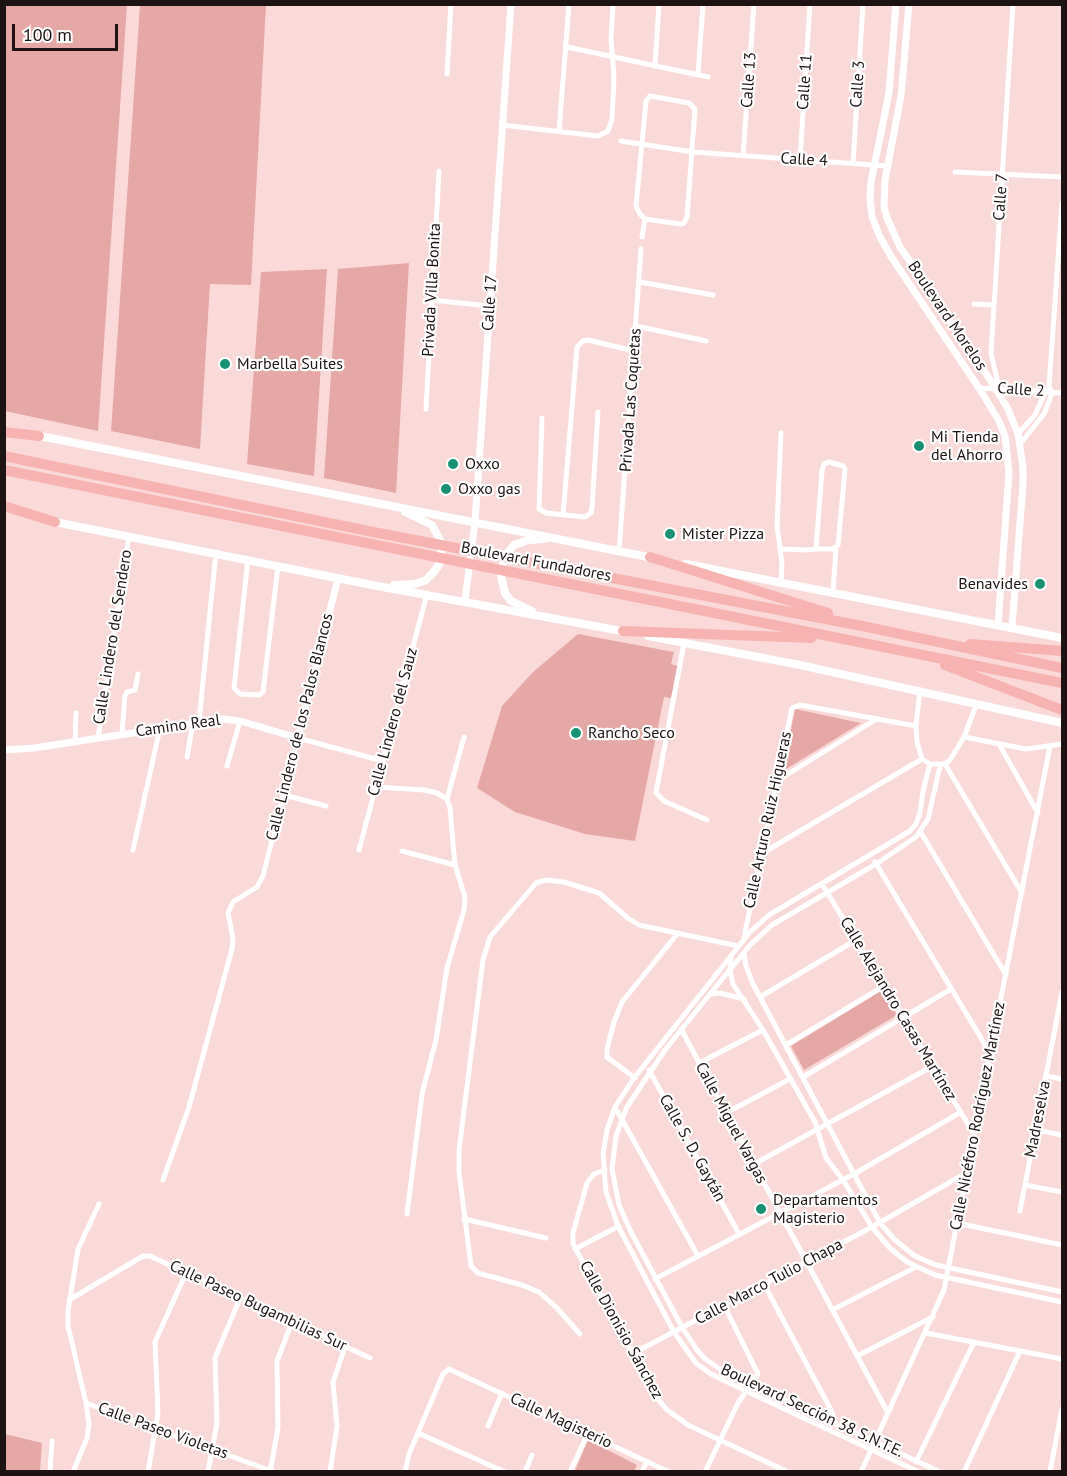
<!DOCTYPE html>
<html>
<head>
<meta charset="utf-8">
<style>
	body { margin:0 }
	#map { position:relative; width:1067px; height:1476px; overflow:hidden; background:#fadad8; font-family:"PT Sans",sans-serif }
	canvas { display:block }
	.frame { position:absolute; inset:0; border:6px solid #1e1313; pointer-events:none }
	.scale { position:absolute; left:12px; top:24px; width:106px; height:27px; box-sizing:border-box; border:3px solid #1e1313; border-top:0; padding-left:8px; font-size:18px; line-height:21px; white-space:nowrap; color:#1e1313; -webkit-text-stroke:4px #fff; paint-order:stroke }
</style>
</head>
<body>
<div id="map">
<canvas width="1067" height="1476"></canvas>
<div class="frame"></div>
<div class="scale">100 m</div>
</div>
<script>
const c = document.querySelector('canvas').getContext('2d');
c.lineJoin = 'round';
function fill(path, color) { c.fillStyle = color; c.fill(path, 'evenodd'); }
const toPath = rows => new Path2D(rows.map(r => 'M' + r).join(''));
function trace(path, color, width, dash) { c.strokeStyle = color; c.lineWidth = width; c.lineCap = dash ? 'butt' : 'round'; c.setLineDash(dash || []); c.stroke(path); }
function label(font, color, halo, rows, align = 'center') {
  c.font = font + ' "PT Sans",sans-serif'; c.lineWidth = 4.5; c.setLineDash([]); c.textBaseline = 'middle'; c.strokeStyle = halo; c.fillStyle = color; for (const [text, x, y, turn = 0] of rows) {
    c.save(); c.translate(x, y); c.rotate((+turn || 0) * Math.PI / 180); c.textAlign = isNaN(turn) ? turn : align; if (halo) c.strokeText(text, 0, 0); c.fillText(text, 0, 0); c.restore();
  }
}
fill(toPath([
	[5,4,127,5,98,431,5,411],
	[140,5,266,5,251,285,210,284,200,449,111,431],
	[409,263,396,493,324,478,338,269],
	[327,269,314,476,247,464,261,272],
	[578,634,674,652,671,664,678,666,671,698,664,697,635,841,585,834,515,812,477,788,502,706,533,672],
	[795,709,861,723,783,771],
	[881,991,897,1015,804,1070,791,1046],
	[5,1434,42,1443,40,1471,5,1471],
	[588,1440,637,1465,634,1471,575,1471]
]), '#e5a8a5');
trace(toPath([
	[567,47,708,77],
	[655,66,659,4],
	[447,74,451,4],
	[698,75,703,4],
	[650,96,689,103,695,109,687,217,684,223,680,224,645,219,640,214,636,206,646,101,650,96],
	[502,125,598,136,608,131,612,119,614,78,611,39,613,4],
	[559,131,569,4],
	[621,141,693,152,887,166],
	[743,156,754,4],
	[800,160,810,4],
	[853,163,863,4],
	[955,172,1062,177],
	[642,237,645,219],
	[640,282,713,295],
	[431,300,490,306],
	[974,304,993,305],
	[636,326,706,341],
	[979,388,1062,393],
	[999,388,991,353,1013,4],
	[426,409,439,171],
	[542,418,539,509,546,513,585,517,591,513,592,508,598,412],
	[781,433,777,526,782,562,781,582],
	[1018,434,1035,415,1046,390],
	[1020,444,1044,414,1052,393,1049,386,1062,203],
	[563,515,577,347,583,341,588,340,634,351],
	[780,549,807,550,816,549,833,549,838,545,845,469,843,466,829,462,824,464,822,471,816,549],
	[619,551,641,249],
	[248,559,234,688,240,694,259,695,263,692,278,566],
	[833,592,836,548],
	[684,643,656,793,664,801,707,820],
	[920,690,916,726,917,742,922,759,930,764,945,764,950,760,964,737,977,703],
	[199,722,216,552],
	[122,734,125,696,127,692,135,690,138,674],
	[964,737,1026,749,1062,744],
	[98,738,129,536],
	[75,741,76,713],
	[999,744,1038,813],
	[187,757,193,722],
	[945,764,1022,893],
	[227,766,240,721],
	[940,766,928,819,916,837,876,864,772,925,750,945,710,994,665,1050,627,1107,616,1136,612,1169,619,1205,631,1232,682,1327,697,1350,705,1359,723,1371,751,1384,940,1472],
	[775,782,875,720],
	[376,787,424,790,437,793,447,799,450,808,455,865,465,897,464,910,447,968,436,1040,422,1094,407,1214],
	[284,795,326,806],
	[447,799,464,737],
	[920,831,1006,975],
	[133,850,160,728],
	[359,850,427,594],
	[402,851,455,865],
	[761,854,922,759],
	[875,862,990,1053],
	[822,884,974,1134],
	[744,937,792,708,800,705,916,726],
	[744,953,746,966,753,984,854,1174,880,1223,895,1240,915,1256,936,1265,1062,1292],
	[731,956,730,970,733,984,763,1030,815,1122,826,1158,843,1180,872,1227,890,1248,907,1262,935,1275,1062,1302],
	[710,994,720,993,744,999],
	[760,997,856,940],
	[681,1029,888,1413],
	[786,1045,884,986],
	[699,1063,763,1030],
	[649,1070,739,1234],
	[1046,1076,1062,1079],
	[803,1077,951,989],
	[635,1078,607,1057,607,1049,614,1022,622,1002,678,933],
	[615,1107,698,1256],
	[726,1113,790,1079],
	[1036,1130,1062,1135],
	[754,1164,933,1066],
	[605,1170,594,1174,587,1183,573,1233,573,1244,655,1395,666,1409,688,1425,788,1472],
	[163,1180,189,1107,232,949,233,938,228,913,233,902,257,887,263,876,298,738,383,761],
	[1025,1185,1062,1192],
	[1020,1211,1062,992],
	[464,1219,546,1238],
	[957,1223,1062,1245],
	[575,1249,619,1226],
	[655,1279,854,1174,961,1112],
	[764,1284,832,1412,835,1424],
	[69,1300,143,1256,150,1256,370,1358],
	[832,1310,916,1267],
	[926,1333,1062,1359],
	[580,1334,556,1307,539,1292,522,1285,478,1273,471,1266,459,1172,459,1150,483,960,490,937,536,883,546,880,564,882,599,893,628,918,639,925,738,946],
	[632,1354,872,1227,966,1173],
	[857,1356,933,1317],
	[86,1403,274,1472],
	[488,1426,502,1393],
	[418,1433,505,1472],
	[916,1462,974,1342],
	[50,1472,52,1441],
	[73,1472,87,1438,89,1424,86,1403,68,1326,68,1311,78,1249,99,1204],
	[148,1472,158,1413,155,1342,186,1273],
	[208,1472,217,1423,215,1358,240,1298],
	[270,1472,278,1428,277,1361,292,1322],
	[330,1472,337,1426,333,1382,345,1347],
	[405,1472,409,1454,443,1374,449,1369,669,1472],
	[525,1472,532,1455],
	[570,1472,588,1433],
	[642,1472,647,1461],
	[705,1472,738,1403,758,1374,724,1305],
	[861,1472,944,1290,1050,746],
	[919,1472,746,1391,711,1374,696,1363,674,1332,618,1226,606,1192,603,1154,607,1130,615,1107,634,1078,750,932,769,915,910,831,916,824,920,813,923,791,930,764],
	[964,1472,1020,1351],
	[1050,1472,1062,1409]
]), '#fff', 5);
trace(toPath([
	[896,4,889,93,871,182,870,199,872,217,880,237,892,258,979,388,999,421,1005,436,1009,473,998,625],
	[909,4,901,96,885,180,884,207,887,218,900,247,989,378,1008,409,1018,434,1023,467,1023,484,1012,627],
	[465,601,475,521,511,4],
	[4,750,34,748,224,719,240,721,298,738,338,578]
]), '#fff', 7);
trace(toPath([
	[35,435,653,558],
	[50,521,372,585,627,632],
	[686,564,1062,638],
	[394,585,415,584,426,580,433,573,439,565,441,554,441,542,432,525,405,512],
	[532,611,511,601,505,593,501,577,503,563,508,552,514,545,529,540,545,539],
	[648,636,800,665,1062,723]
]), '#fff', 8);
trace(toPath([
	[4,432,39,436],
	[4,456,368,531,862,626,1062,668],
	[4,470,1062,683],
	[4,506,55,522],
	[650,557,828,613],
	[623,631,811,638],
	[970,644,1062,651],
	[945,665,1062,710]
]), '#f6b3af', 10);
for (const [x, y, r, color] of [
	[225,364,6,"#179074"],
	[919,446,6,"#179074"],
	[453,464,6,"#179074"],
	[446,489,6,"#179074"],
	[670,534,6,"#179074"],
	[1040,584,6,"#179074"],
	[576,733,6,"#179074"],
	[761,1209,6,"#179074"]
]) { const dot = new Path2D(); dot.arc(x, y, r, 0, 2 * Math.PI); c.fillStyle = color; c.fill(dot); trace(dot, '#fff', 2); }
label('16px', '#1e1313', '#fff', [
	["Calle 13",749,80,-86],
	["Calle 11",805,82,-86],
	["Calle 3",858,84,-86],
	["Calle 4",804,160,3],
	["Calle 7",1001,197,-86],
	["Privada Villa Bonita",432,290,-87],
	["Calle 17",490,303,-86],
	["Boulevard Morelos",947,316,56],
	["Calle 2",1021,390,4],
	["Privada Las Coquetas",631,400,-86],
	["Boulevard Fundadores",536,562,11],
	["Calle Lindero del Sendero",113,637,-81],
	["Calle Lindero del Sauz",393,722,-75],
	["Camino Real",178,726,-8],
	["Calle Lindero de los Palos Blancos",300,727,-76],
	["Calle Arturo Ruiz Higueras",768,820,-78],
	["Calle Alejandro Casas Martínez",898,1009,59],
	["Calle Nicéforo Rodríguez Martínez",978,1116,-79],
	["Madreselva",1038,1119,-79],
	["Calle Miguel Vargas",731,1123,62],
	["Calle S. D. Gaytán",692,1148,61],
	["Calle Marco Tulio Chapa",769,1282,-28],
	["Calle Paseo Bugambilias Sur",258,1306,25],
	["Calle Dionisio Sánchez",621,1330,61],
	["Boulevard Sección 38 S.N.T.E.",812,1411,25],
	["Calle Magisterio",561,1421,25],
	["Calle Paseo Violetas",163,1431,20]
]);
label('16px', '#1e1313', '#fff', [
	["Marbella Suites",237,364],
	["Mi Tienda",931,437],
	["del Ahorro",931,455],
	["Oxxo",465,464],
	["Oxxo gas",458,489],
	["Mister Pizza",682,534],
	["Benavides",1028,584,"right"],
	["Rancho Seco",588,733],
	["Departamentos",773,1200],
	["Magisterio",773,1218]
], 'left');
</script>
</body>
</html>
